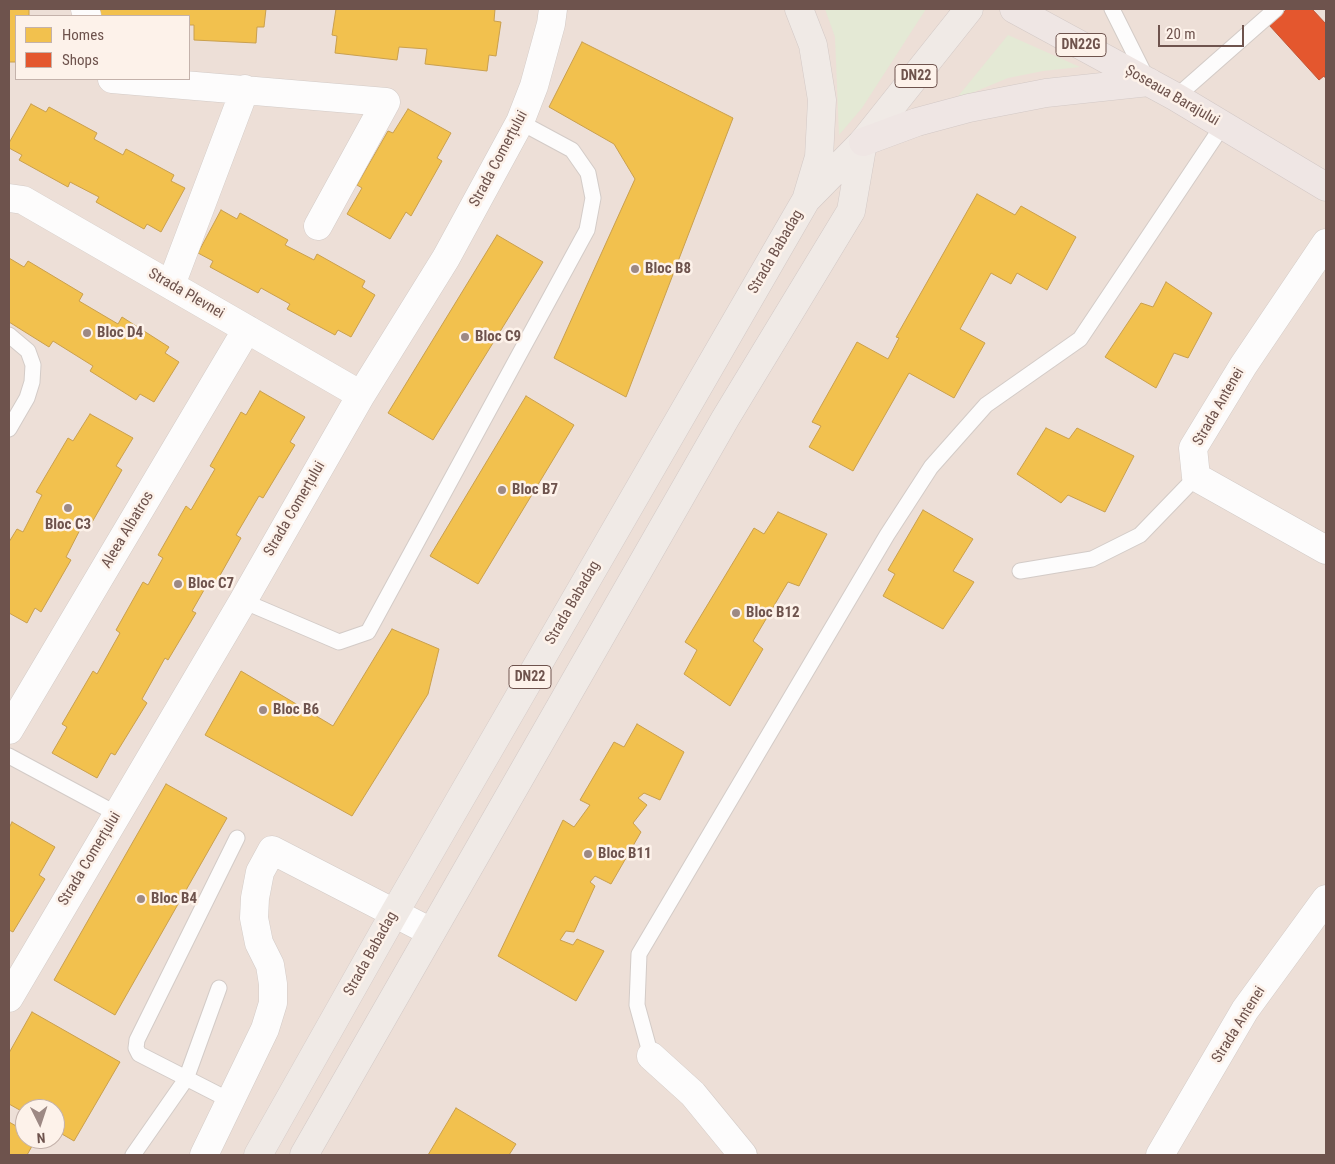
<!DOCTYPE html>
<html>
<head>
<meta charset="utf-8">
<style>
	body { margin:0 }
	#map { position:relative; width:1335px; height:1164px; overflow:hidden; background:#f4eee9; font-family:"Roboto Condensed",sans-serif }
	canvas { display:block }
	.frame { position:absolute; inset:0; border:10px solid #6e534d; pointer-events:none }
	.legend { position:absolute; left:15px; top:15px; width:175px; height:65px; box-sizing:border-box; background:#fdf2ea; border:1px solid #c4b2ab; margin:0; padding:6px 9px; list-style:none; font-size:15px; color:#6e534d }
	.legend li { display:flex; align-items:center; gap:10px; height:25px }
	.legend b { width:25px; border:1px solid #c4b2ab }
	.north { position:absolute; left:15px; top:1099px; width:50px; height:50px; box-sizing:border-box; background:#fdf2ea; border:1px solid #c4b2ab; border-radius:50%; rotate:176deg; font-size:14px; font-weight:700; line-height:20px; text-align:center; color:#6e534d }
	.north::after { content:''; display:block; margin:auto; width:18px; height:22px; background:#9d8984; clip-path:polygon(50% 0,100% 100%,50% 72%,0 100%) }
	.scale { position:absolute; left:1158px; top:25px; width:86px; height:22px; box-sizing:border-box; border:2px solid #6e534d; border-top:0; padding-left:6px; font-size:15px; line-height:18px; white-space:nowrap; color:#6e534d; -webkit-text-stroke:4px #fdf2ea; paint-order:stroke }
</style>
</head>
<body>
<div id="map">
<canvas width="1335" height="1164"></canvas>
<div class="frame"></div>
<ul class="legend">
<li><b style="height:14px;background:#f2c14e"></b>Homes</li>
<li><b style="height:14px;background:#e4572e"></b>Shops</li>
</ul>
<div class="north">N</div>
<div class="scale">20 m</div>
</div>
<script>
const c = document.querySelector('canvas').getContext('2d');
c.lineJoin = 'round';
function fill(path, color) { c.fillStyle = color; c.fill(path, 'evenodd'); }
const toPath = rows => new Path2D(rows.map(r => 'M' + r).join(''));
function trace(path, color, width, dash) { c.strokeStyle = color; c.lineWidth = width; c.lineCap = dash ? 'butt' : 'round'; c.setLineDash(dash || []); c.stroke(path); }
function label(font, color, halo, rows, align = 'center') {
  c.font = font + ' "Roboto Condensed",sans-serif'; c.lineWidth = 5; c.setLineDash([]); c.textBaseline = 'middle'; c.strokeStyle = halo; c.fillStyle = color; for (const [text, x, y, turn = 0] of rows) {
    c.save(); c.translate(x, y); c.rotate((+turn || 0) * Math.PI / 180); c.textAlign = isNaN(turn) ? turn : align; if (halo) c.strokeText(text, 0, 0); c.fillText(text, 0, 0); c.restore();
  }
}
fill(toPath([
	[9,9,1326,9,1326,1155,9,1155],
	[16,16,189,16,189,79,16,79],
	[25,1109,55,1109,55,1139,25,1139]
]), '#eddfd7');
fill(toPath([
	[825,9,926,9,862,108,839,135,835,37],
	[1008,35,1080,67,1043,71,1008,78,955,100]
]), '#e4e9d5');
const homes = toPath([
	[9,9,29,9,29,16,16,16,16,62,9,62,9,9],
	[100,9,266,9,264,27,257,27,256,43,194,40,194,25,189,25,189,16,99,16,100,9],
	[336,9,495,9,494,21,501,22,496,56,489,55,487,71,425,64,427,49,399,47,397,60,335,53,337,36,332,35,336,9],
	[582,42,733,118,626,397,554,358,635,179,614,144,549,107,582,42],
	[31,104,46,112,49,107,97,133,94,139,123,155,126,149,174,175,171,181,185,188,161,232,147,224,144,229,96,202,99,197,70,182,68,187,19,160,22,155,9,148,9,143,31,104],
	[408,109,451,133,437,158,442,161,411,216,406,212,390,239,347,214,362,188,357,185,388,131,393,133,408,109],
	[977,194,1015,215,1021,206,1076,237,1047,290,1017,273,1011,284,991,273,960,329,985,343,954,398,909,373,853,471,809,447,821,426,812,422,857,342,888,359,899,338,896,337,977,194],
	[221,210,237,219,240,213,288,240,285,245,314,260,317,254,365,281,362,287,375,295,351,337,338,330,335,335,287,309,290,304,261,288,258,293,210,267,213,261,198,253,221,210],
	[497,235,543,262,433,440,388,413,497,235],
	[9,258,24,267,28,261,83,294,79,301,118,324,122,317,169,347,165,353,179,362,154,402,140,394,136,400,90,371,93,366,53,341,49,347,9,322,9,258],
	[1166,282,1212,313,1188,358,1174,353,1156,388,1105,357,1141,303,1153,307,1166,282],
	[260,391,305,417,290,442,295,445,263,498,259,496,236,535,241,538,214,586,208,583,192,611,196,613,168,660,165,658,142,699,147,703,115,755,111,753,97,778,52,753,67,727,62,724,93,671,97,674,120,633,116,630,143,582,148,585,163,558,158,555,186,506,191,510,215,469,210,466,241,412,246,415,260,391],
	[526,396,574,425,478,584,430,556,526,396],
	[90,414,133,438,116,466,122,470,91,524,85,520,66,557,71,560,41,612,35,608,27,623,9,613,9,542,17,529,23,532,42,495,36,492,68,438,73,441,90,414],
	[1046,428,1069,439,1077,428,1134,456,1105,512,1068,495,1061,503,1017,474,1046,428],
	[923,510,973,539,953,571,974,582,943,629,883,596,895,574,888,570,923,510],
	[778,512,827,534,799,586,788,582,753,641,763,649,730,706,684,674,697,650,685,642,754,528,764,534,778,512],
	[392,629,439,649,428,694,352,816,205,735,241,671,333,726,392,629],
	[637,724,684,752,660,800,644,793,638,798,647,805,633,823,641,832,611,884,595,876,590,882,595,886,574,932,566,931,560,940,573,945,577,939,604,951,576,1001,498,956,563,820,574,827,590,805,580,800,614,742,624,747,637,724],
	[166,784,227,818,115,1015,54,980,166,784],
	[12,822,55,847,39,875,45,879,13,932,9,930,9,828,12,822],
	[32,1012,120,1062,74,1141,55,1130,55,1109,25,1109,25,1113,9,1104,9,1053,32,1012],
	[456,1108,516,1144,509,1155,428,1155,456,1108],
	[9,1122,25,1131,25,1139,36,1139,27,1155,9,1155,9,1122]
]);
fill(homes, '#f2c14e');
trace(homes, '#caa04e', 1);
const shops = toPath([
	[1287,9,1312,9,1326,24,1326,79,1324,76,1319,80,1269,25,1287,9]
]);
fill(shops, '#e4572e');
trace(shops, '#c15637', 1);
const lane = toPath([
	[1112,9,1147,79],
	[1176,97,1276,9],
	[9,335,28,351,33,365,32,382,27,398,9,429],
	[1020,571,1092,559,1140,535,1196,477],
	[243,601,339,642,368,632,587,230,593,198,588,173,572,150,520,122],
	[9,756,117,814],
	[651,1056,637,1005,639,954,887,535,931,467,986,405,1080,339,1223,125],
	[231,1101,139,1054,136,1048,137,1040,237,838],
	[133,1155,186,1079,219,988]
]);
const street = toPath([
	[85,9,87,16],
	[112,79,386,102,318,226],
	[9,198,23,200,361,395],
	[1326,243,1243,366,1193,448,1196,477,1326,550],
	[171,285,245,89],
	[9,730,247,329],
	[9,998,243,601,361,395,446,258,520,122,534,86,551,24,553,9],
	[651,1056,693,1094,743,1155],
	[204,1155,265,1029,273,1003,273,984,270,965,259,943,254,918,255,898,260,872,272,850,431,932],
	[1160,1155,1245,1010,1326,899]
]);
const primary = toPath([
	[799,9,813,45,822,100,819,157,807,197],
	[258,1155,395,912,806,200,863,142,969,9],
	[304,1155,725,419,851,211,863,142]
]);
const highway = toPath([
	[1014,9,1176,97,1326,187],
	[863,142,917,122,969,108,1046,93,1149,82]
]);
trace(lane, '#d3cbc7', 17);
trace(street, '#d3cbc7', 29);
trace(primary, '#d3c9c6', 29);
trace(highway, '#d3c9c6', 29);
trace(lane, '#fdfcfc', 15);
trace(street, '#fdfcfc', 28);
trace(primary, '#f0eae6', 28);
trace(highway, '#efe6e4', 28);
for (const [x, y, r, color] of [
	[635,269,5,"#9d8984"],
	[87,333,5,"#9d8984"],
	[465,337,5,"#9d8984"],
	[502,490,5,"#9d8984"],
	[68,508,5,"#9d8984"],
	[178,584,5,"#9d8984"],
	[736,613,5,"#9d8984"],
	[263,710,5,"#9d8984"],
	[588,854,5,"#9d8984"],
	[141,899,5,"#9d8984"]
]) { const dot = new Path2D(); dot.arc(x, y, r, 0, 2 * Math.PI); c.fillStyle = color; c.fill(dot); trace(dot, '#fdf2ea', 2); }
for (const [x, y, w] of [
	[1081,45,50],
	[916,76,42],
	[530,677,42]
]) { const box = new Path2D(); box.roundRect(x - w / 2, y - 11.5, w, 23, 4); c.fillStyle = '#fdf2ea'; c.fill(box); trace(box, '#6e534d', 1); }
label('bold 14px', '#6e534d', null, [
	["DN22G",1081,45],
	["DN22",916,76],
	["DN22",530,677]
]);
label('15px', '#6e534d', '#fdf2ea', [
	["Șoseaua Barajului",1172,96,30],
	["Strada Comerțului",499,159,-62],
	["Strada Babadag",776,252,-60],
	["Strada Plevnei",186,294,30],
	["Strada Antenei",1219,407,-60],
	["Strada Comerțului",295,509,-60],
	["Aleea Albatros",128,530,-59],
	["Strada Babadag",573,603,-60],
	["Strada Comerțului",90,859,-59],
	["Strada Babadag",371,954,-61],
	["Strada Antenei",1239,1025,-58]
]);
label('bold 15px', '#6e534d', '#fdf2ea', [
	["Bloc B8",645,269],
	["Bloc D4",97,333],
	["Bloc C9",475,337],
	["Bloc B7",512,490],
	["Bloc C3",68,525,"center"],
	["Bloc C7",188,584],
	["Bloc B12",746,613],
	["Bloc B6",273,710],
	["Bloc B11",598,854],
	["Bloc B4",151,899]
], 'left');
</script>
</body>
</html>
